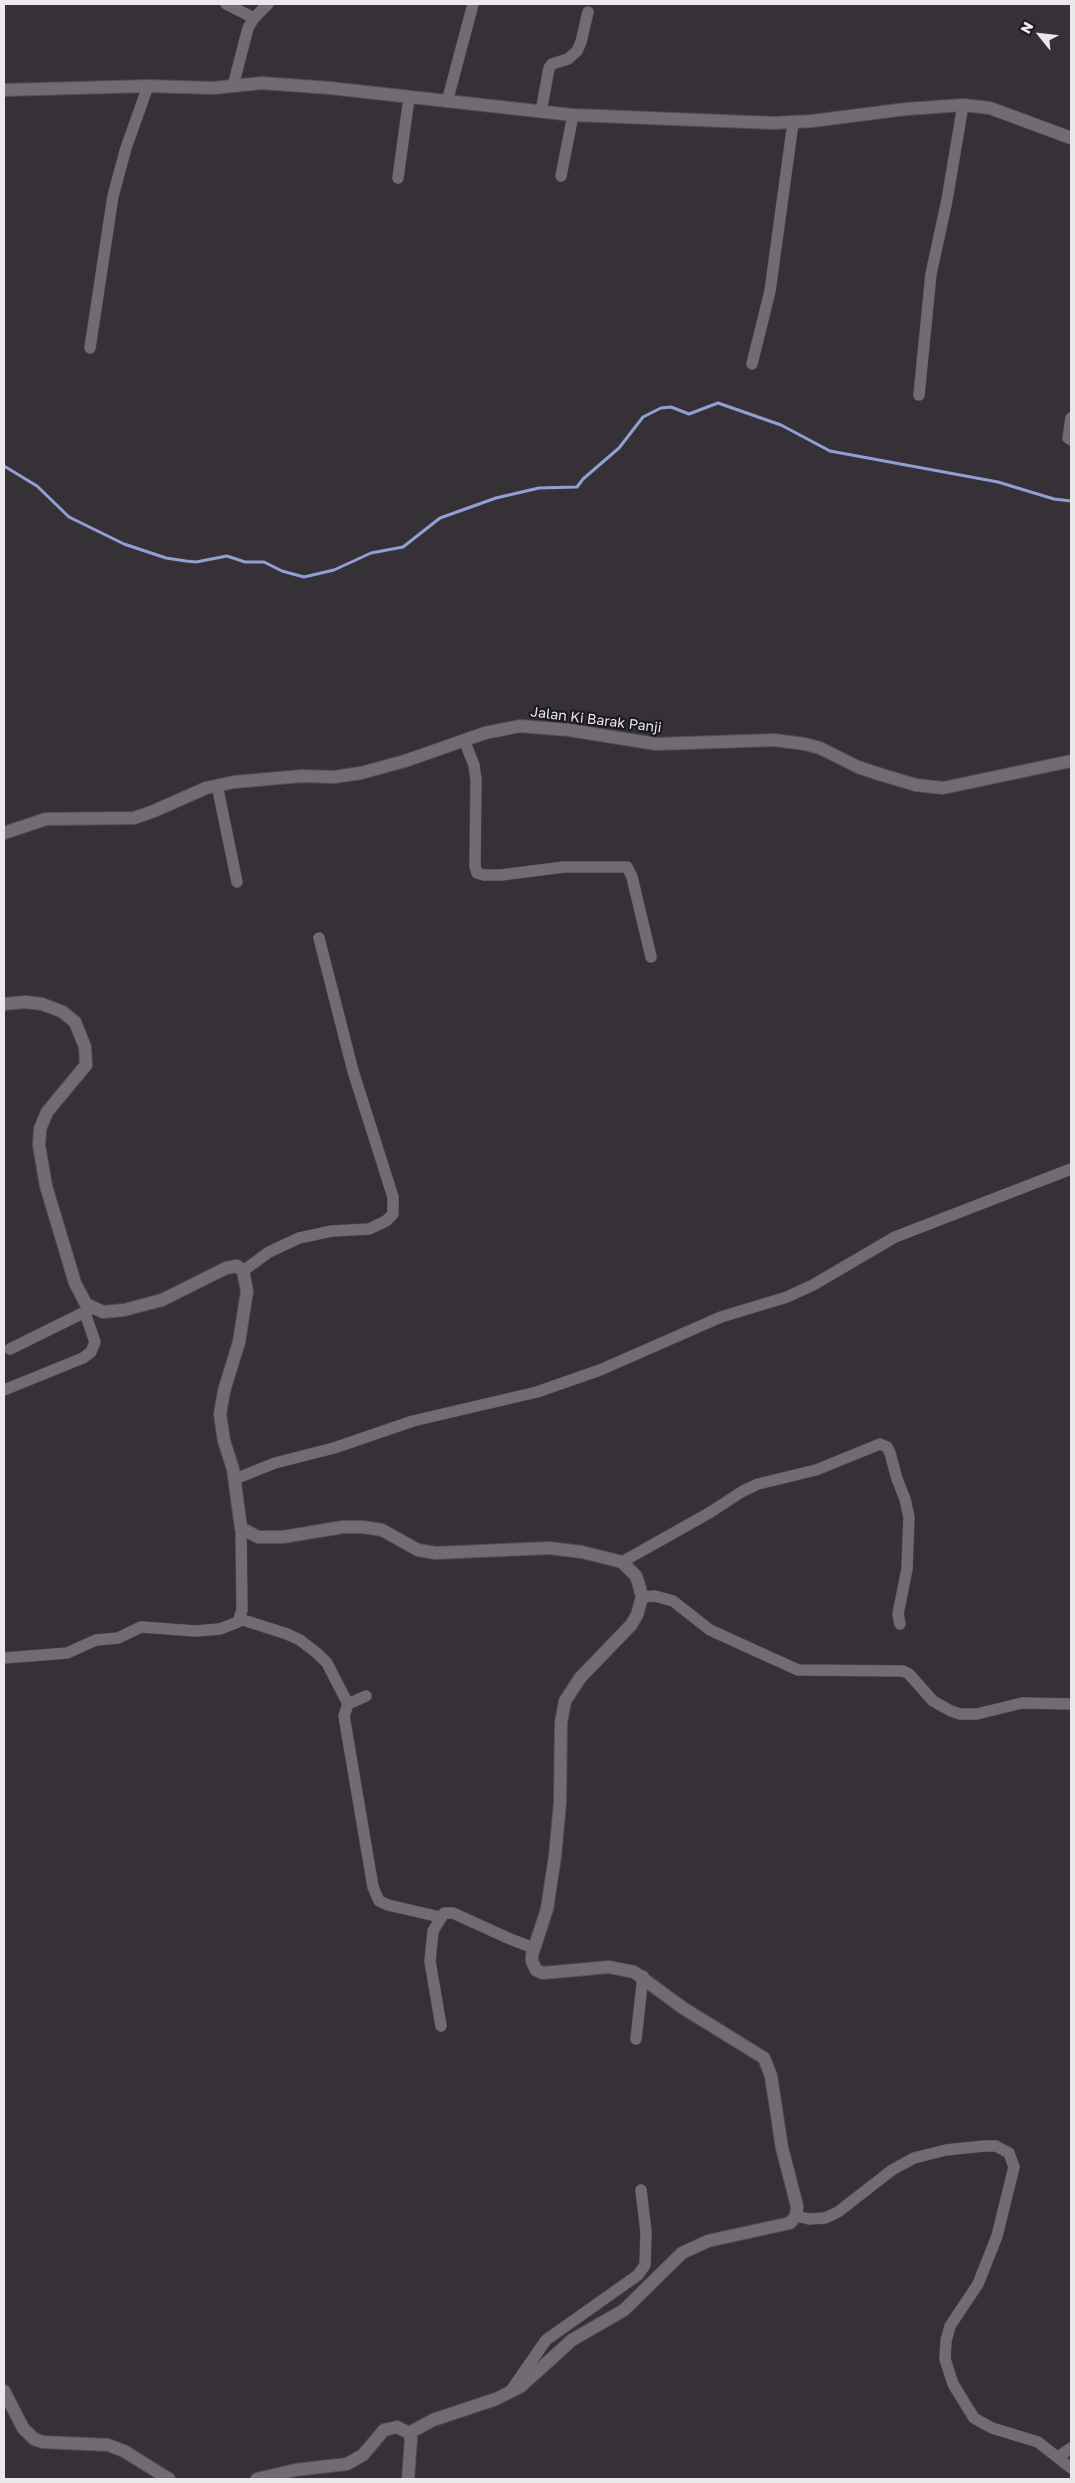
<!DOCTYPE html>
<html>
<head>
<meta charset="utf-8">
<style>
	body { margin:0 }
	#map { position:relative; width:1075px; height:2483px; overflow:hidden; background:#353137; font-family:"Golos Text",sans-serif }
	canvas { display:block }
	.frame { position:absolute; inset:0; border:5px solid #ebe8ec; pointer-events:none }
	.north { position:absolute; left:1015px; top:10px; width:50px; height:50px; -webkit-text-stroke:4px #1c1a1d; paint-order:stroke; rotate:299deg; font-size:14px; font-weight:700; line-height:20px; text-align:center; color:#ebe8ec }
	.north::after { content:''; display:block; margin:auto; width:18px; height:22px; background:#ebe8ec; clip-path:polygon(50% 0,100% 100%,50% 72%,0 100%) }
</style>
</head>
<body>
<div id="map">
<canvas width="1075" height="2483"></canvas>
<div class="frame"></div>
<div class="north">N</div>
</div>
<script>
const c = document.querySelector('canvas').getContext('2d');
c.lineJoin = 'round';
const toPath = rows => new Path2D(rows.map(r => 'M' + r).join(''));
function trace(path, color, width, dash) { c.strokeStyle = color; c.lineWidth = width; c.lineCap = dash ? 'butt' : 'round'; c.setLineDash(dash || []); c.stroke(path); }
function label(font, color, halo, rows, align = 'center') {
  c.font = font + ' "Golos Text",sans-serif'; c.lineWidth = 4.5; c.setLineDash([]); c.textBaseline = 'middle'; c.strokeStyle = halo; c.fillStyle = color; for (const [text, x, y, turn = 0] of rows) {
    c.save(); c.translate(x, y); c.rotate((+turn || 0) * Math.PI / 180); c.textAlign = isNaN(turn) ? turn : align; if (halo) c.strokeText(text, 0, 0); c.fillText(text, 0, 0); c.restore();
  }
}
trace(toPath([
	[4,466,37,486,69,517,124,544,166,558,186,561,196,562,227,556,245,562,264,562,282,571,304,577,334,570,371,553,403,547,440,518,496,498,539,488,577,487,583,479,619,448,643,417,661,408,671,407,689,414,718,403,781,425,830,451,998,482,1054,499,1071,501]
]), '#91a0d4', 3);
const street = toPath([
	[226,4,254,18],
	[233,86,248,28,254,18,268,4],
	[447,102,473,4],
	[541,112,549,68,552,64,568,59,577,51,581,42,588,12],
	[561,176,573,115],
	[398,178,409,98],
	[90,348,113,196,126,148,148,86],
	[752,364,770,291,793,123],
	[919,395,931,274,947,200,963,105],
	[1071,418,1068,438,1071,440],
	[464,740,474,765,476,780,475,866,477,873,484,875,501,875,564,867,627,867,632,877,651,957],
	[217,785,237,882],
	[243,1271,269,1252,299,1238,332,1231,369,1229,386,1221,393,1214,393,1197,353,1071,319,938],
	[10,1349,89,1310],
	[4,1390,83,1358,91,1352,95,1342,85,1313],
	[235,1479,275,1463,334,1448,413,1421,537,1392,600,1370,721,1317,787,1297,813,1285,895,1237,1071,1169],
	[622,1562,709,1513,743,1491,758,1484,816,1470,880,1444,887,1447,890,1453,897,1479,905,1499,909,1517,907,1569,898,1614,900,1624],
	[642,1597,655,1596,673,1601,710,1630,798,1670,903,1671,909,1674,933,1701,951,1711,960,1714,977,1714,1022,1703,1071,1704],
	[240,1619,287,1634,300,1640,318,1654,327,1663,348,1704],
	[4,1658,67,1653,96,1640,118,1638,141,1627,196,1631,220,1629,238,1622,242,1610,241,1528],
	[366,1696,348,1704,344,1716,373,1887,379,1901,388,1905,440,1917],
	[441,2026,430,1961,433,1931,444,1913,453,1913,510,1939,534,1948],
	[636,2039,643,1976],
	[796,2216,809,2219,825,2218,838,2212,892,2170,914,2158,946,2150,984,2146,996,2146,1009,2153,1014,2167,997,2236,978,2284,950,2326,946,2341,945,2359,953,2384,974,2418,992,2428,1038,2442,1071,2468],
	[510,2392,546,2340,638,2275,645,2265,646,2232,641,2190],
	[1058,2457,1071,2448]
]);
const secondary = toPath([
	[4,90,148,86,213,88,262,83,330,88,573,115,774,123,812,121,906,109,963,105,990,108,1071,138],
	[4,833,46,819,134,818,154,811,206,788,234,782,302,776,334,777,361,773,405,761,485,733,520,726,569,730,656,744,774,740,805,744,820,748,858,767,882,775,916,785,943,788,1071,761],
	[4,1004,25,1002,42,1004,63,1012,75,1022,85,1047,86,1065,47,1112,40,1129,39,1145,46,1186,75,1283,86,1304,103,1312,124,1310,162,1300,226,1268,237,1266,243,1271,247,1291,239,1342,224,1391,220,1414,224,1441,233,1469,241,1528,258,1537,283,1537,343,1527,363,1527,382,1530,418,1550,436,1553,549,1548,582,1552,622,1562,636,1576,639,1585,642,1597,637,1615,631,1625,580,1678,565,1701,561,1723,560,1803,555,1856,547,1909,532,1955,532,1961,536,1970,543,1973,609,1967,634,1972,683,2008,764,2058,771,2076,782,2148,797,2206,796,2216,790,2223,708,2241,682,2253,624,2310,572,2340,520,2387,496,2399,433,2420,409,2433],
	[4,2391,23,2428,34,2439,43,2442,108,2445,124,2451,169,2479],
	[257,2479,295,2470,347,2464,363,2455,384,2430,397,2427,409,2433,411,2439,408,2479]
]);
trace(street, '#534f54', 12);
trace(secondary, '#534f54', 14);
trace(street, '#716c73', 11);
trace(secondary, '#716c73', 12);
label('14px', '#ebe8ec', '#1c1a1d', [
	["Jalan Ki Barak Panji",596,720,7]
]);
</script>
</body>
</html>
